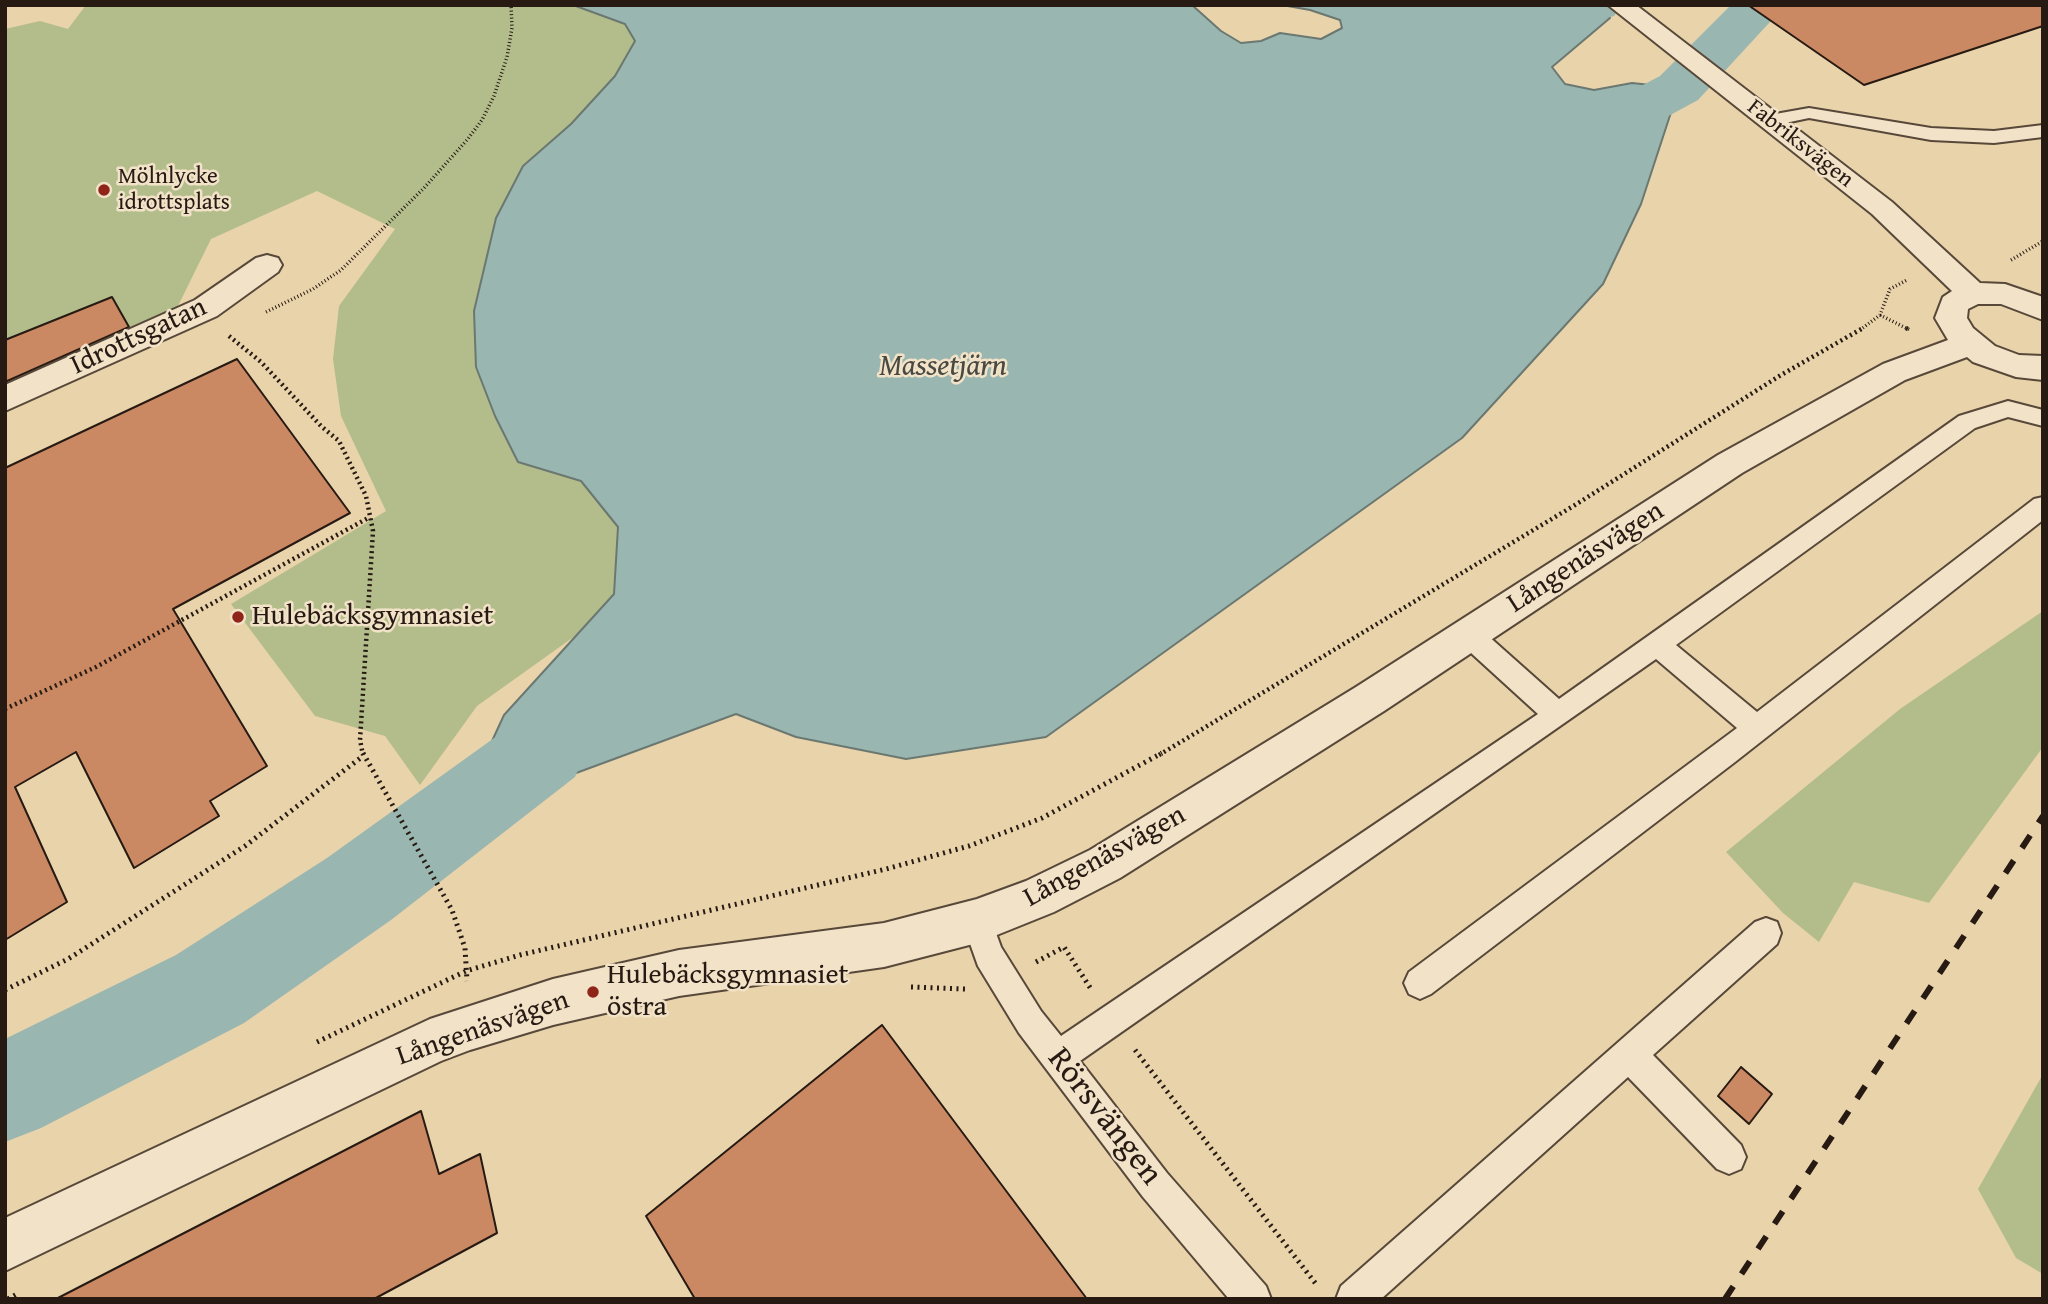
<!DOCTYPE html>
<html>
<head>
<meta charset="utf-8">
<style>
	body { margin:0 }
	#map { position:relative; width:2048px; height:1304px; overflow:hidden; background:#e9d3ab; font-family:"Gentium Book Plus",serif }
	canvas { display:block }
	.frame { position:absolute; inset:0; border:7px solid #261a13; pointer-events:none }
</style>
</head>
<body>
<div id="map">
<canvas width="2048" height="1304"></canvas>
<div class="frame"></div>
</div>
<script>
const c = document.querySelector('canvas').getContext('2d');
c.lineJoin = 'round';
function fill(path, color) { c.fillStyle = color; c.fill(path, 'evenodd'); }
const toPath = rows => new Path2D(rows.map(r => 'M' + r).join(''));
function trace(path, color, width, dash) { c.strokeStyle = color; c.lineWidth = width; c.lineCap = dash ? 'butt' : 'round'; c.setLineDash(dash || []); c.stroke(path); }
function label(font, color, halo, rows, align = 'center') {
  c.font = font + ' "Gentium Book Plus",serif'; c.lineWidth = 5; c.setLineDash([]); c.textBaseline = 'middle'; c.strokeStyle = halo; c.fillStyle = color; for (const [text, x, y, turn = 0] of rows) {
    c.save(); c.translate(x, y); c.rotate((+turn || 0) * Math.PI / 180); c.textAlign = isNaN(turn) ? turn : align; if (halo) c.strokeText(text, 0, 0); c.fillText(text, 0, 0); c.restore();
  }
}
fill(toPath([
	[86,5,573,5,625,24,635,41,615,76,571,124,523,166,476,367,495,416,518,462,581,481,618,527,614,594,582,631,477,706,420,785,385,736,315,716,231,604,386,511,341,416,333,359,339,306,395,229,317,191,211,239,175,312,5,383,5,29,40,21,68,29],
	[2043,611,2043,747,1929,903,1854,882,1819,942,1783,913,1726,852,1900,709],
	[2043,1074,2043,1274,2016,1258,1978,1189]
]), '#b3bd8b');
const water = toPath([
	[573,5,1192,5,1221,31,1241,43,1261,41,1280,33,1321,39,1342,28,1340,20,1310,10,1282,5,1585,5,1610,18,1552,67,1565,84,1594,90,1632,83,1679,88,1641,204,1603,284,1462,438,1046,737,906,759,796,737,736,714,457,817,504,715,614,594,618,527,581,481,518,462,495,416,476,367,474,311,496,218,523,166,571,124,615,76,635,41,625,24,573,5]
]);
fill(water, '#99b6b0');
trace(water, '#6b7871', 2);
fill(toPath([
	[1566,5,1621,5,1614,16,1590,23,1572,19,1564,8,1566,5],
	[1731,5,1777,5,1781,10,1698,100,1602,152,1582,157,1562,152,1553,140,1562,128,1660,76,1731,5],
	[545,712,575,723,587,750,575,777,391,920,244,1023,41,1128,5,1142,5,1039,176,955,327,858,515,723,545,712]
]), '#99b6b0');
const building = toPath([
	[1748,5,2043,5,2043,26,1864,85,1748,5],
	[112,297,129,327,5,382,5,340,112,297],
	[237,359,350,513,173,609,267,766,210,801,219,816,134,868,76,752,15,787,67,902,5,940,5,468,237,359],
	[882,1025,1087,1299,695,1299,646,1216,882,1025],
	[1741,1067,1772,1094,1749,1124,1718,1096,1741,1067],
	[421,1111,439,1174,480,1154,497,1233,374,1299,56,1299,421,1111]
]);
fill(building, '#ca8963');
trace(building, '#261a13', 2);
const service = toPath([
	[1809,108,1931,128,1994,131,2043,125,2043,137,1994,143,1931,140,1809,118,1771,126,1762,120,1764,116,1809,108],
	[2008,401,2043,410,2043,426,2008,417,1975,428,1676,645,1757,712,2034,499,2043,497,2043,520,1735,762,1431,994,1420,999,1409,994,1404,983,1409,972,1737,728,1656,659,1080,1061,1167,1173,1266,1286,1271,1299,1229,1299,1143,1197,1019,1033,978,966,962,921,966,911,977,906,988,911,1001,947,1041,1011,1061,1036,1538,714,1459,642,1455,634,1459,626,1468,623,1477,626,1559,699,1959,416,2008,401],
	[1766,918,1777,922,1781,933,1777,944,1653,1055,1741,1145,1746,1157,1741,1169,1729,1174,1717,1169,1628,1077,1381,1299,1336,1299,1341,1286,1755,922,1766,918]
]);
const minor = toPath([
	[1608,5,1636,5,1892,202,1980,283,2005,284,2043,297,2043,320,2001,304,1978,304,1968,309,1967,318,1973,328,1995,346,2019,355,2043,356,2043,380,2016,377,1973,362,1967,357,1905,380,1742,473,1384,711,1120,878,1054,912,977,943,884,967,679,996,553,1025,470,1050,441,1061,5,1271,5,1218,430,1019,553,979,679,950,884,923,977,899,1026,881,1090,850,1356,687,1718,455,1883,364,1948,340,1935,318,1943,297,1952,291,1872,214,1608,5],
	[267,255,278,258,282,265,278,272,217,316,5,411,5,385,195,300,256,258,267,255]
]);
trace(service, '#574839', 4);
trace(minor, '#574839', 4);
trace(toPath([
	[2011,260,2043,241],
	[266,312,313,289,341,270,424,188,467,140,482,120,494,96,507,57,512,28,511,5],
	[1880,315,1910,330],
	[1860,330,1880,315,1890,289,1907,280]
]), '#261a13', 3.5, [1, 2.5]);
trace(toPath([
	[1906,328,1910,330],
	[229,336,261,362,322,427,339,441,366,496,373,531,360,740,363,755],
	[5,709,96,667,370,517],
	[1159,755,1575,505,1781,375,1863,328]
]), '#261a13', 4.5, [2, 3.5]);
trace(toPath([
	[363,753,452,910,465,948,467,981],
	[1036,962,1064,947,1091,989],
	[911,987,965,989],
	[5,990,68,959,245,846,363,756],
	[317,1042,466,971,520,955,886,869,969,846,1042,818,1162,753],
	[1135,1050,1316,1284],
	[8,1299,19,1293]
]), '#261a13', 5, [2, 4.5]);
fill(service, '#f1e2c8');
fill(minor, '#f1e2c8');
trace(toPath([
	[1725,1299,2043,816]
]), '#261a13', 6, [15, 15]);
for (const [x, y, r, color] of [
	[104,190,7,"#8f2418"],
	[238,617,7,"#8f2418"],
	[593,992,7,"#8f2418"]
]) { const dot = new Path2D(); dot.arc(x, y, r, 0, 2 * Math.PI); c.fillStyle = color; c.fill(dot); trace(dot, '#f1e2c8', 2.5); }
label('23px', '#261a13', '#f1e2c8', [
	["Fabriksvägen",1800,144,38]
]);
label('23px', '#261a13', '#f1e2c8', [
	["Mölnlycke",118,177],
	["idrottsplats",118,203]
], 'left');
label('28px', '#261a13', '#f1e2c8', [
	["Idrottsgatan",139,337,-25],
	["Långenäsvägen",1586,558,-33],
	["Långenäsvägen",1105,857,-29],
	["Långenäsvägen",483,1029,-19]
]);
label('28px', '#261a13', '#f1e2c8', [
	["Hulebäcksgymnasiet",252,617],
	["Hulebäcksgymnasiet",607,976],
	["östra",607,1008]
], 'left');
label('italic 30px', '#484942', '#f1e2c8', [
	["Massetjärn",943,367]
]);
label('33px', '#261a13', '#f1e2c8', [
	["Rörsvängen",1104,1117,52]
]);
</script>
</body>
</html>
